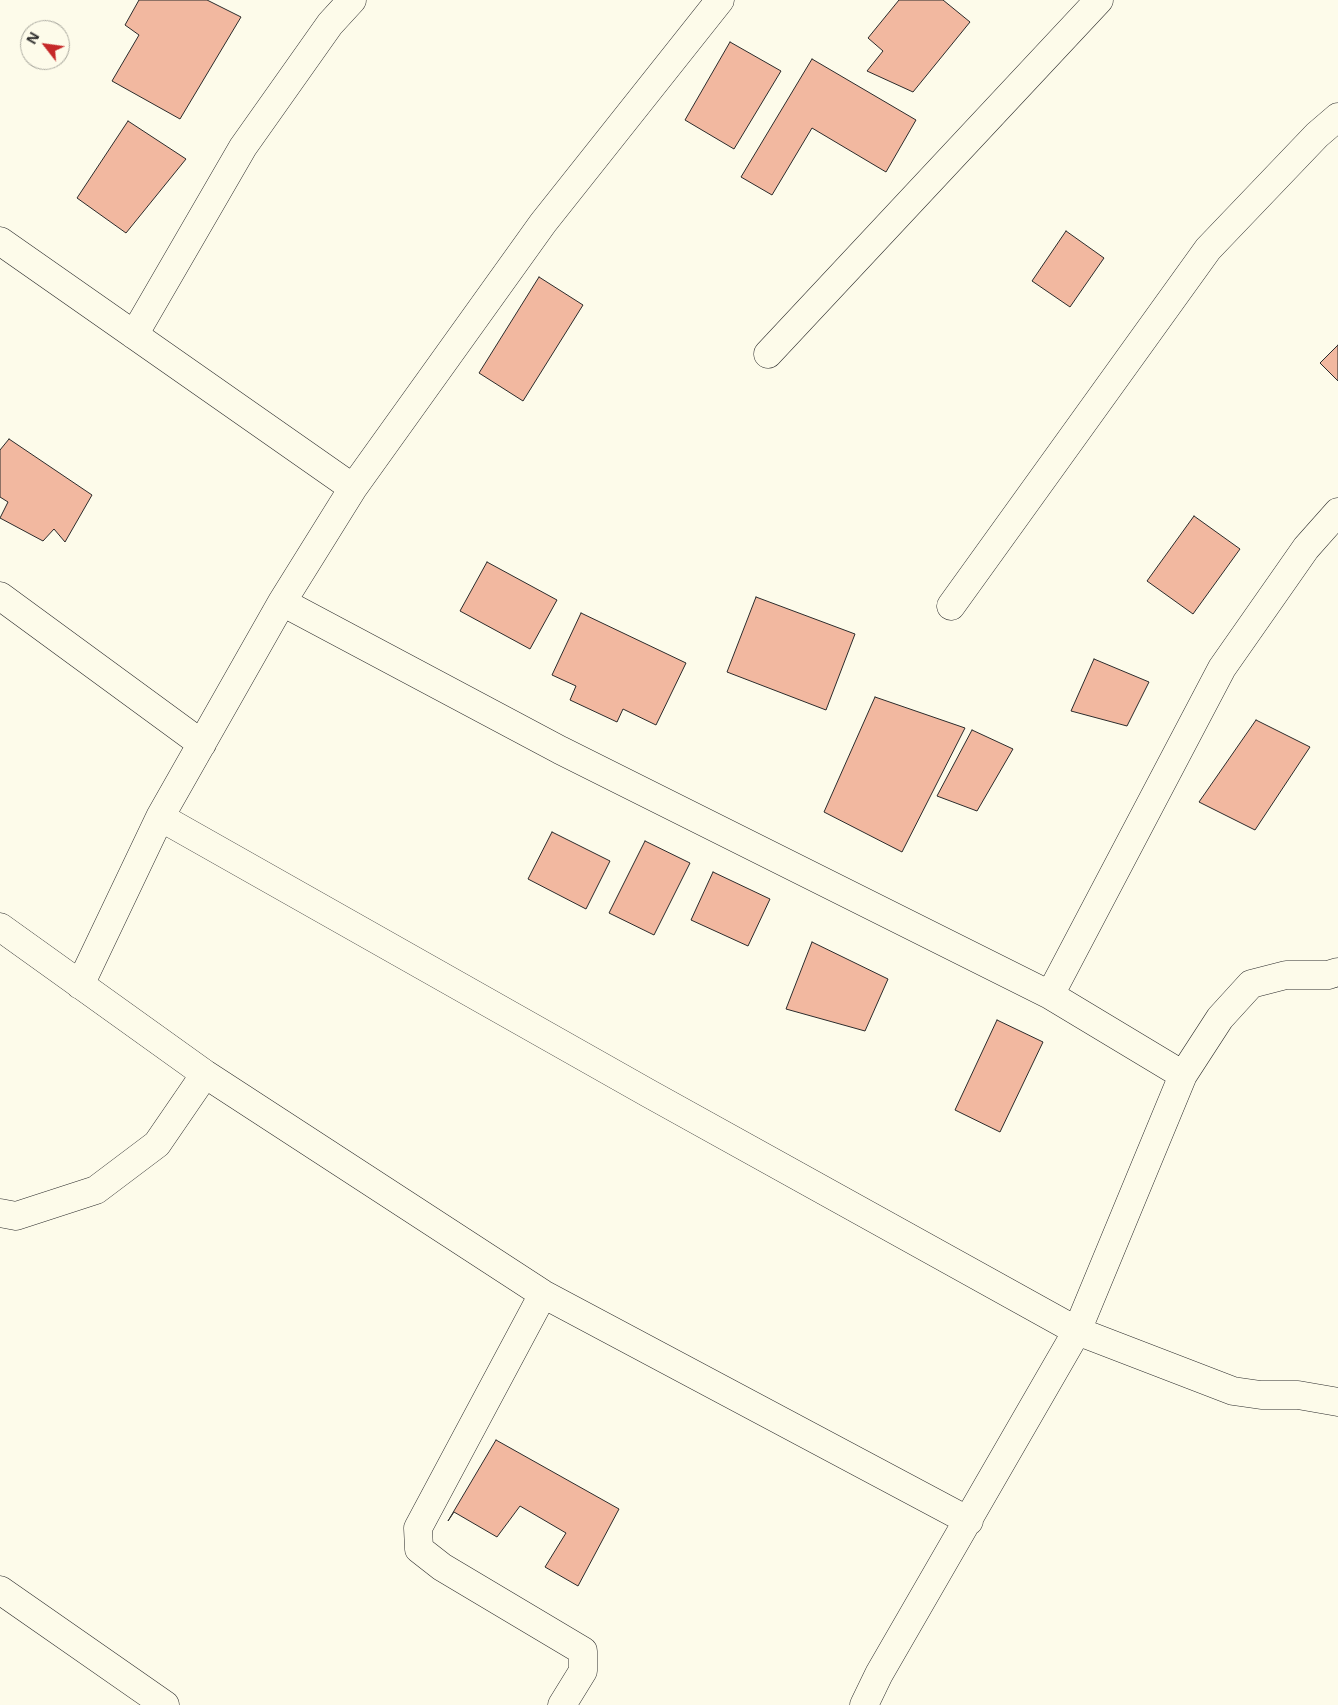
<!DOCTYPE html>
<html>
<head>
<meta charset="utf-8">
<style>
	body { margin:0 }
	#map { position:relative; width:1338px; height:1705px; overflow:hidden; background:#fdfbea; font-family:"Open Sans",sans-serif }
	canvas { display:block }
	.north { position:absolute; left:20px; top:20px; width:50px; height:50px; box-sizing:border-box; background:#fdfbea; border:1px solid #a9a89e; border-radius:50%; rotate:300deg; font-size:14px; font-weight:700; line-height:20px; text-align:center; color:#2b2b2b }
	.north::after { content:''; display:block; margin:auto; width:18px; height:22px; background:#c62828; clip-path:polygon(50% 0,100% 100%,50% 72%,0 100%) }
</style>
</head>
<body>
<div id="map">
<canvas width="1338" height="1705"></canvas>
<div class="north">N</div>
</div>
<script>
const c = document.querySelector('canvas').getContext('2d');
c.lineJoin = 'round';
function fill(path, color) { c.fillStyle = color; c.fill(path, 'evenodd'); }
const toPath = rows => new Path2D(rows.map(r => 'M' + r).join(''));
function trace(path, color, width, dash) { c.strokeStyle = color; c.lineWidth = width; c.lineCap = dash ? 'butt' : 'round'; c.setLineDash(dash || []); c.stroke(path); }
const building = toPath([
	[139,0,207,0,241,17,180,119,112,81,139,35,125,25,139,0],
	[899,0,943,0,970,22,913,92,867,71,883,51,868,38,899,0],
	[730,42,781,71,734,149,685,120,730,42],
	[812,59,916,120,886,172,812,128,772,195,741,177,812,59],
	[128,121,186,159,126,233,77,198,128,121],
	[1066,231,1104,258,1070,307,1032,281,1066,231],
	[539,277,583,305,523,401,479,373,539,277],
	[1338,345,1338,381,1320,363,1338,345],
	[9,439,92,495,65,542,54,529,43,541,0,518,8,502,0,497,0,450,9,439],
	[1194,516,1240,549,1193,614,1147,581,1194,516],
	[487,562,557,600,530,649,460,611,487,562],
	[756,597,855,634,826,710,727,672,756,597],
	[581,613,686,663,656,725,623,709,617,722,570,700,576,686,552,675,581,613],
	[1094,659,1149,682,1127,726,1071,711,1094,659],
	[875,697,965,728,902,852,824,812,875,697],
	[1256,720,1310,747,1255,830,1199,802,1256,720],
	[972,730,1013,749,977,811,937,796,972,730],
	[552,832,610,861,586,909,528,879,552,832],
	[645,841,690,863,654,935,609,913,645,841],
	[713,872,770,899,748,946,691,920,713,872],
	[812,942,888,979,865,1031,786,1009,812,942],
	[997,1020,1043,1042,1000,1132,955,1110,997,1020],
	[496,1440,619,1509,578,1586,545,1567,566,1533,520,1506,497,1537,454,1512,448,1521,496,1440]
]);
fill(building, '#f2b8a0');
trace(building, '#2b2b2b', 1);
const street = toPath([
	[0,241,353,488],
	[134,335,243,147,330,24,352,0],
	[768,354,1099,0],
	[0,596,202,744],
	[282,602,560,750,1050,995,1183,1075],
	[951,606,1208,249,1317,135,1338,117],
	[160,817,648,1093,1077,1331,1233,1391,1261,1395,1298,1395,1338,1402],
	[0,927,205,1074,543,1294,969,1521],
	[80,985,160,817,282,602,353,488,543,223,720,0],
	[1050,995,1222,668,1306,548,1338,512],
	[0,1213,16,1216,96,1190,157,1144,205,1074],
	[543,1294,418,1528,419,1549,442,1567,583,1651,583,1671,562,1705],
	[0,1590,165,1705],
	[864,1705,879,1674,1077,1331,1183,1075,1220,1018,1251,984,1286,975,1328,975,1338,972]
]);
trace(street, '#2b2b2b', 29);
trace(street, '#fdfbea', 28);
</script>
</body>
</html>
